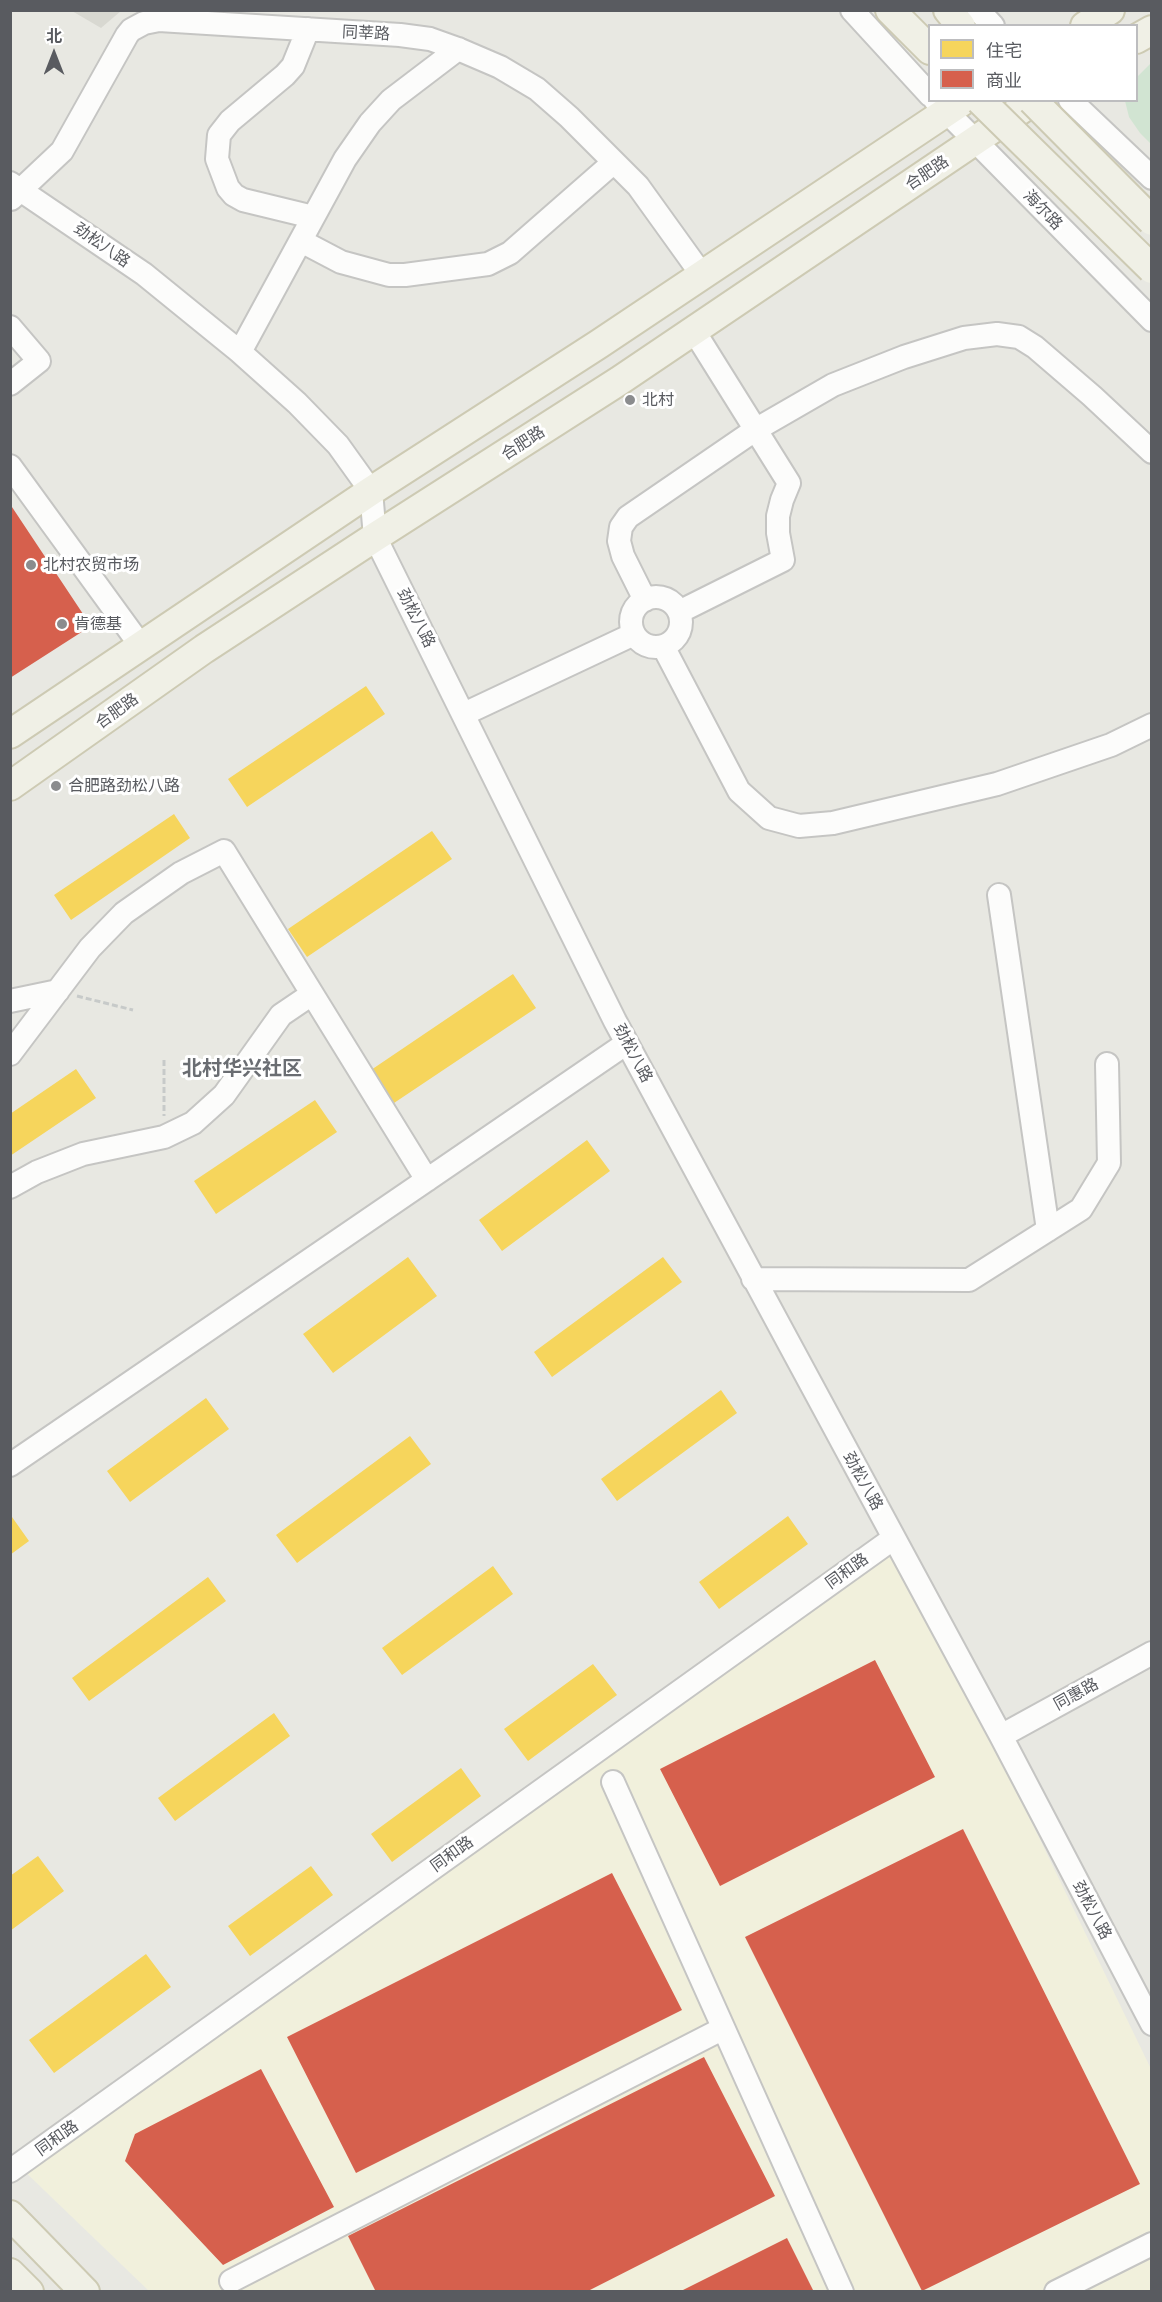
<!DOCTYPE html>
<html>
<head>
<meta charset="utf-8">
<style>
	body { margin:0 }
	#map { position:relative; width:1162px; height:2302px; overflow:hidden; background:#e8e8e2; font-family:Lato,"Noto Sans SC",sans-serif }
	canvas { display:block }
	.frame { position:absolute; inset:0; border:12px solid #595b60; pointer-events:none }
	.legend { position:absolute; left:928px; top:24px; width:210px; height:78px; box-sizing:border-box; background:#fff; border:2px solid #bdbdbf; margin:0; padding:8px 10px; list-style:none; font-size:18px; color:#595b60 }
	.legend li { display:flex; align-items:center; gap:12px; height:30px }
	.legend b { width:30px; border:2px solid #bdbdbf }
	.north { position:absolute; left:24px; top:24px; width:60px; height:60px; -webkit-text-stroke:4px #fff; paint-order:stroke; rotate:0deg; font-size:16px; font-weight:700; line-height:24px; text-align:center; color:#595b60 }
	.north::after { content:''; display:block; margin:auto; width:21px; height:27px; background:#595b60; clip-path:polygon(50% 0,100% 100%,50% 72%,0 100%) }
</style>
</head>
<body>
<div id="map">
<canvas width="1162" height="2302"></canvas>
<div class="frame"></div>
<ul class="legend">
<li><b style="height:16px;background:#f6d55c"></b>住宅</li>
<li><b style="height:16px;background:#d6604d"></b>商业</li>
</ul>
<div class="north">北</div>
</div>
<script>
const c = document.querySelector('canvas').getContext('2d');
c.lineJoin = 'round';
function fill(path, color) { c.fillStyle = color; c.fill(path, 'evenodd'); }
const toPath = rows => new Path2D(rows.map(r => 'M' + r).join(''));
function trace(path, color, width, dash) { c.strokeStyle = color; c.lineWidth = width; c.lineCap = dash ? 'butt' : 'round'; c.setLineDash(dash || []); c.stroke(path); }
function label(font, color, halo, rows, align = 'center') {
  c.font = font + ' Lato,"Noto Sans SC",sans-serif'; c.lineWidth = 6; c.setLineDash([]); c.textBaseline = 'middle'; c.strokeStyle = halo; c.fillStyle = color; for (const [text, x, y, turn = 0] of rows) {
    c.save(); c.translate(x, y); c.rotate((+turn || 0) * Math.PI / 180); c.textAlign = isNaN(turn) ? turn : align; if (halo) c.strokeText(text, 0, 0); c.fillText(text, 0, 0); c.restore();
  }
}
fill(toPath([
	[894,1538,1151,2069,1151,2291,149,2291,19,2166]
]), '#f1f0dc');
fill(toPath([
	[72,11,121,11,101,28]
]), '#d8d8d1');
fill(toPath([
	[1151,63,1151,144,1140,133,1129,117,1125,101,1136,100,1137,77]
]), '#d1e4d2');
fill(toPath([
	[366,686,385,714,247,807,228,779],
	[174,814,190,838,71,920,54,895],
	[432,831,452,859,307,957,288,929],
	[513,974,536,1008,394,1103,371,1070],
	[76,1069,96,1098,10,1156,10,1114],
	[315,1100,337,1132,216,1214,194,1181],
	[587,1140,610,1171,502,1251,479,1220],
	[408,1257,437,1296,333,1373,303,1334],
	[663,1257,682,1282,552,1377,534,1352],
	[721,1390,737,1413,617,1501,601,1479],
	[206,1398,229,1429,130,1502,107,1471],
	[410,1436,431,1464,297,1563,276,1535],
	[788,1516,808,1544,719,1609,699,1582],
	[12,1517,29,1541,10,1555,10,1518],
	[493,1566,513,1594,402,1675,382,1648],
	[208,1577,226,1601,89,1701,72,1678],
	[593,1664,617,1695,528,1761,504,1729],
	[274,1713,290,1736,175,1821,158,1798],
	[461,1768,481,1796,392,1862,371,1834],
	[38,1856,64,1891,10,1931,10,1876],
	[311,1866,333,1895,250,1956,228,1926],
	[146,1954,171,1987,54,2073,29,2040]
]), '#f6d55c');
fill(toPath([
	[10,504,91,626,10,678],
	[875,1660,935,1777,720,1886,660,1769],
	[963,1829,1140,2184,922,2291,745,1937],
	[612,1873,682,2010,356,2173,287,2037],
	[704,2057,775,2196,586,2292,376,2292,348,2236],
	[261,2069,334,2207,223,2265,125,2161,135,2134],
	[787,2238,814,2292,679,2292]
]), '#d6604d');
const minor = toPath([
	[852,10,930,95],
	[978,10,993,26],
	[308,29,293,66,285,75,230,121,219,135,217,159,228,188,234,195,243,200,313,217],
	[935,100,1152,320],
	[1070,100,1152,178],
	[10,183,144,274,240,352,297,403,338,445,371,491,375,537,615,1021,1001,1736,1152,2024],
	[11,199,62,151,127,35,131,30,144,23,159,20,400,35,430,39,458,49,500,67,537,89,569,117,638,186,702,275],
	[301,241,341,262,389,275,405,275,488,264,510,253,614,162],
	[10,327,39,361,10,384],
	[240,352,345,159,370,123,391,100,458,49],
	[10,466,141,646],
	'631 622a25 25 0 1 1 50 0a25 25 0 1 1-50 0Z',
	[645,600,623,556,619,541,621,527,628,517,755,430,833,385,904,357,964,338,997,334,1019,337,1035,347,1092,396,1152,452],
	[679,612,783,560,778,533,778,516,782,500,789,483,694,331],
	[663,646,739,791,769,818,799,826,833,823,997,784,1111,745,1152,725],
	[464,714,634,634],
	[999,895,1048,1230],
	[10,1001,58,991],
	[10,1054,90,948,124,913,181,873,224,851,427,1180],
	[10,1187,37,1172,83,1154,164,1137,193,1123,224,1095,281,1015,312,994],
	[753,1279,969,1280,1081,1209,1109,1163,1107,1064],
	[10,1465,627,1043],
	[1001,1736,1152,1653],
	[613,1782,842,2292],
	[10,2171,894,1538],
	[231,2281,722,2029],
	[1056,2292,1152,2244]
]);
const major = toPath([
	[890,10,930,50],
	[948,10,961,26],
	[1085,26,1110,10],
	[1136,39,1152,30],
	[10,734,371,491,599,344,964,100],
	[10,786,204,649,375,537,619,381,1035,100],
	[10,2215,85,2292],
	[10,2273,29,2292]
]);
trace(minor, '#c5c5c3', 26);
trace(major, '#cdcab3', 32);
trace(toPath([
	[77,996,133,1010],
	[164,1060,164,1116]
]), '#c7cac9', 3, [6, 3]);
trace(minor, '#fcfcfb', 22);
trace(major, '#f0f0e6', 28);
const majorBridge = toPath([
	[980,100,1152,269],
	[1032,100,1152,221]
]);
trace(majorBridge, '#cdcab3', 32, []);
trace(majorBridge, '#f0f0e6', 28);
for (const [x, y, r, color] of [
	[630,400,6,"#8b8c8e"],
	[31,565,6,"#8b8c8e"],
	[62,624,6,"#8b8c8e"],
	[56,786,6,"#8b8c8e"]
]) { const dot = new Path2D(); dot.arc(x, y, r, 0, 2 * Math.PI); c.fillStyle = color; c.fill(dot); trace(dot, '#fff', 2); }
label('16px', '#595b60', '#fff', [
	["同莘路",366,33,3],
	["合肥路",927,173,-34],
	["海尔路",1043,210,46],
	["劲松八路",102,245,35],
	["合肥路",523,443,-33],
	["劲松八路",416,618,63],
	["合肥路",117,711,-36],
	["劲松八路",633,1053,62],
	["劲松八路",863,1481,61],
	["同和路",847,1571,-36],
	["同惠路",1076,1694,-29],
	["同和路",452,1854,-36],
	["劲松八路",1092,1910,62],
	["同和路",57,2138,-36]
]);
label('16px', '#595b60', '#fff', [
	["北村",642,400],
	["北村农贸市场",43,565],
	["肯德基",74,624],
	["合肥路劲松八路",68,786]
], 'left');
label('bold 20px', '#6a6d72', '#fff', [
	["北村华兴社区",242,1069]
]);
</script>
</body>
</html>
